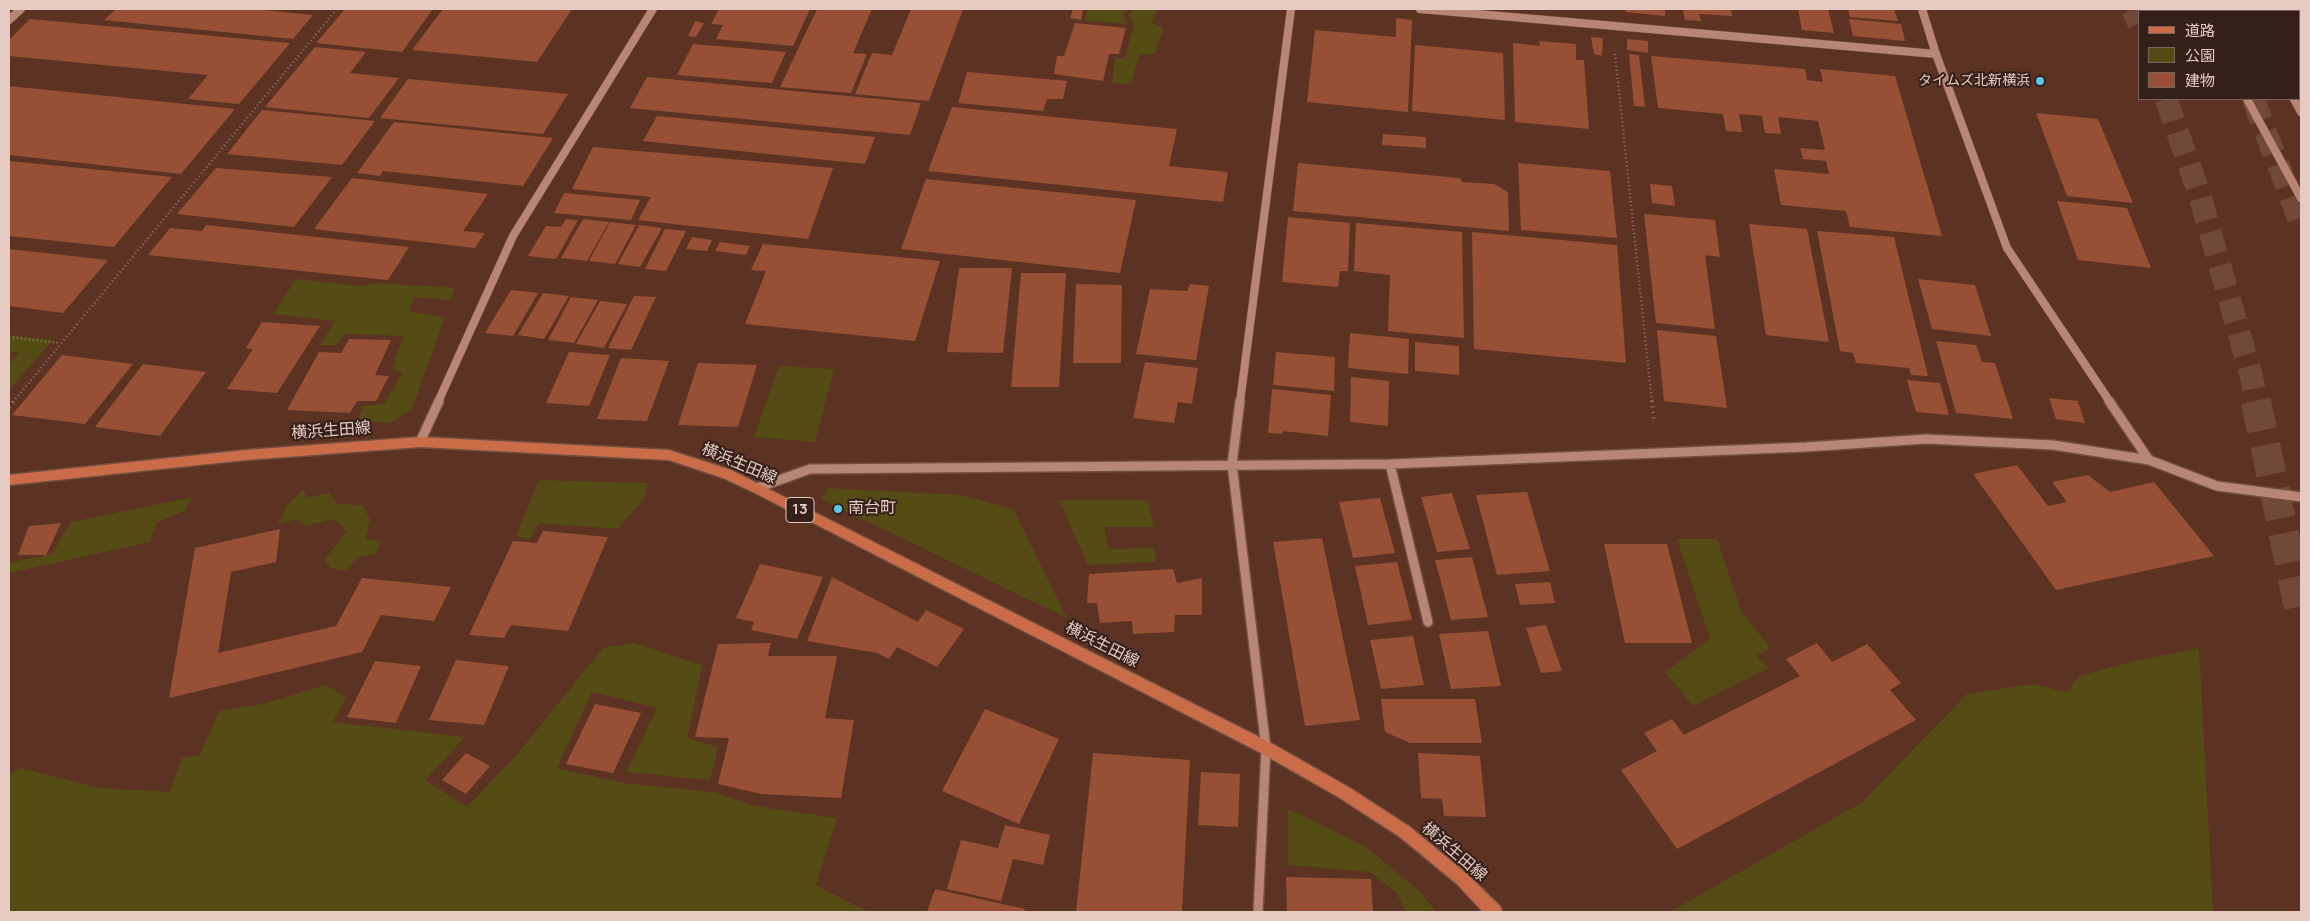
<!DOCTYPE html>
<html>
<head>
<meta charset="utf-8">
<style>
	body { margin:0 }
	#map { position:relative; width:2310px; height:921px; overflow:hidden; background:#5c3223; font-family:Manrope,"Noto Sans JP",sans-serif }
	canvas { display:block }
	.frame { position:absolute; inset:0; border:10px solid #e5cbc1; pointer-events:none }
	.legend { position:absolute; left:2138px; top:10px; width:162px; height:90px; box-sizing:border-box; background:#342019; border:1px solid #7b645c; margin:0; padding:6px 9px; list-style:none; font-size:15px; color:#e5cbc1 }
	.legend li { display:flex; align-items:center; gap:10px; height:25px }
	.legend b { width:25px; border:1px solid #7b645c }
</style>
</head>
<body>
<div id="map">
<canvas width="2310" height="921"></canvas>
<div class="frame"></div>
<ul class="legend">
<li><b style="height:6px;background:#c96c47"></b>道路</li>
<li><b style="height:14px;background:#544c14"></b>公園</li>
<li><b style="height:14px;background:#975036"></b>建物</li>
</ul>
</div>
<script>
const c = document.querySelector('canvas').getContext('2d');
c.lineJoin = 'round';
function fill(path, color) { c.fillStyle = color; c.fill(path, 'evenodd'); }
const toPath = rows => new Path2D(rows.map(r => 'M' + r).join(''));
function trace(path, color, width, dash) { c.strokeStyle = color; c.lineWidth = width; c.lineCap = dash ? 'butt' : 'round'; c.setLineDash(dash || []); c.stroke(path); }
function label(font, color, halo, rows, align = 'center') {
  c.font = font + ' Manrope,"Noto Sans JP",sans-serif'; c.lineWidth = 4; c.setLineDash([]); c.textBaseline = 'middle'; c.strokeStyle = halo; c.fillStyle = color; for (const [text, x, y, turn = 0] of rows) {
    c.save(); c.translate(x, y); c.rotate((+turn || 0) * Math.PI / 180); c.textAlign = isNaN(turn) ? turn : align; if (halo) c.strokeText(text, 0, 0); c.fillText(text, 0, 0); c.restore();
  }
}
fill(toPath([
	[1087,9,1127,9,1123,16,1128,24,1086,21],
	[1133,9,1157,9,1152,23,1164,28,1155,54,1139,55,1131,84,1112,83,1115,58,1125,58,1134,25,1129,15],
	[296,279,359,286,377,283,455,288,450,300,414,297,409,311,445,317,412,409,390,423,358,421,363,406,384,404,403,372,392,369,403,336,345,334,336,345,320,345,335,321,273,314],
	[9,335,53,340,9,390,9,364,19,353,9,351],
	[779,366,834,369,815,442,754,437],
	[539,480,648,483,644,499,618,529,539,523,529,540,516,536],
	[828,488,961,495,1013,509,1067,618,821,499],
	[303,489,307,498,329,493,338,504,363,505,370,520,365,539,381,541,376,554,359,557,344,571,330,568,325,559,347,531,334,519,305,526,297,519,277,525,286,507],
	[192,497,185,511,157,522,150,542,9,573,9,563,52,554,71,522],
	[1059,500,1147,500,1154,527,1104,527,1109,549,1154,548,1156,562,1088,565],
	[1677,539,1717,539,1741,610,1770,648,1756,656,1769,668,1693,706,1665,672,1710,639],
	[634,643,702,665,687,738,718,747,710,780,626,772,657,708,592,692,557,768,623,783,713,792,755,806,837,818,816,885,869,912,9,912,9,774,21,768,99,788,170,792,182,758,200,755,219,711,263,704,325,685,346,697,333,722,465,737,425,780,467,807,519,752,603,648],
	[2199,648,2213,912,1670,912,1861,803,1967,694,2032,684,2067,692,2079,676,2139,660],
	[1288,809,1365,846,1418,890,1437,912,1406,912,1396,892,1370,872,1288,865]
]), '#544c14');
fill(toPath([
	[116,9,253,9,313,15,293,39,104,20],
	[345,9,433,9,402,52,316,43],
	[443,9,572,9,537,62,412,50],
	[719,9,810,9,793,46,716,39,723,25,711,24],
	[817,9,872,9,853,53,867,54,851,93,780,87],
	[911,9,963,9,929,101,855,94,872,53,892,55],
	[1073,9,1083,9,1081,20,1070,18],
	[1625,9,1665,9,1665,16,1626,12],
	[1683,9,1731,9,1732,16,1699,14,1701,21,1685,20],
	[1798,9,1828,9,1834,33,1802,30],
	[1848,9,1894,9,1898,21,1850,17],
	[1396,18,1412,20,1408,112,1307,102,1315,30,1396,37],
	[30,19,290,43,239,104,188,99,208,75,9,56,9,40],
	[1849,19,1901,24,1905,41,1853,36],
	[695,21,704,23,696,37,688,36],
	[1075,23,1126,28,1119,54,1109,54,1103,81,1054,74,1057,56,1064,56],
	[1591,37,1603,38,1602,56,1594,54],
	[1627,39,1648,41,1648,53,1627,50],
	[1539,41,1576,44,1576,60,1584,60,1589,129,1515,122,1513,43,1540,46],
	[693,44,786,52,772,83,677,75],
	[1415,45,1503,53,1505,120,1412,111],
	[315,47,366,52,350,73,399,78,369,118,265,107],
	[1629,54,1639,55,1645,107,1634,106],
	[1651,56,1805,69,1807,80,1823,82,1820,69,1895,76,1942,236,1850,227,1846,211,1781,205,1774,169,1829,174,1826,161,1803,159,1800,148,1825,150,1818,121,1778,117,1781,134,1765,133,1762,116,1739,114,1742,132,1726,131,1723,114,1658,108],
	[967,72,1067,81,1063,99,1047,99,1043,111,958,103],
	[647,77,921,103,910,135,630,108],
	[408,79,568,94,543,134,380,118],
	[9,86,235,109,181,174,9,155],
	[952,107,1177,129,1169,166,1228,172,1223,202,928,171],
	[262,110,375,121,342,165,227,154],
	[2036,113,2098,119,2133,203,2067,196],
	[657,116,875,137,865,164,643,141],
	[394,122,553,138,523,186,383,171,380,176,357,173],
	[1383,134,1426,137,1426,148,1382,145],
	[593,147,833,168,808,239,638,220,651,197,572,189],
	[9,161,172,177,114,247,9,236],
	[1298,163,1460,178,1462,182,1494,184,1508,192,1509,231,1293,211],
	[1518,163,1610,171,1617,238,1521,230],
	[216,168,332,177,294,227,177,214],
	[352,178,488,194,463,231,485,233,475,248,314,229],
	[926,179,1136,200,1120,273,901,249],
	[1650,184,1672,186,1675,206,1652,203],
	[564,193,640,200,631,220,554,213],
	[2057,201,2127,208,2151,268,2078,260],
	[1644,214,1715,220,1720,257,1705,255,1715,329,1656,323],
	[1288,217,1350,223,1348,271,1340,271,1338,287,1282,282],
	[566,219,578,220,556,259,528,256,546,226,561,227],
	[583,219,609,222,587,261,561,258],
	[610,222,636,225,615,264,589,261],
	[1356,223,1462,232,1464,338,1388,331,1390,275,1354,271],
	[1749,224,1807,229,1829,342,1766,335],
	[206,225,409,247,388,280,148,255,170,228,202,231],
	[639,225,662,228,640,267,618,264],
	[665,229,686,231,666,271,645,269],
	[1817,231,1894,237,1928,376,1911,375,1909,368,1856,363,1853,353,1840,351],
	[1472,232,1617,245,1626,363,1474,349],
	[692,237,712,240,707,251,686,249],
	[720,242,750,246,746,255,715,251],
	[763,244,940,261,915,341,745,324,766,271,751,270],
	[9,249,108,260,63,313,9,306],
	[959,268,1012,268,1003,353,947,352],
	[1021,273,1066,273,1059,387,1011,387],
	[1918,279,1975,285,1991,336,1932,329],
	[1076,284,1122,285,1121,363,1073,363],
	[1190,284,1209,286,1196,360,1136,354,1150,289,1187,291],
	[511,290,538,293,513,336,485,333],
	[543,293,569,296,544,339,518,335],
	[634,296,656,297,631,350,608,348],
	[571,297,598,300,574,343,548,340],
	[600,301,627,304,604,348,576,344],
	[262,322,320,326,277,393,227,389,253,349,246,348],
	[1657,330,1716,336,1727,408,1664,401],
	[1350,333,1409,339,1408,374,1348,368],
	[349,339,391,340,375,375,389,376,376,401,357,401,350,413,287,410,319,352,341,353],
	[1936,341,1976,345,1982,362,1995,363,2013,419,1956,413],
	[1415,342,1459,346,1459,375,1415,371],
	[569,352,610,355,589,406,546,403],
	[1276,352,1335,357,1334,391,1273,385],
	[62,355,133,364,85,424,12,415],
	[621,358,669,361,647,421,597,419],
	[1145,362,1198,368,1192,404,1178,402,1174,423,1133,418],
	[698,363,757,365,738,427,678,425],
	[143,364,206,372,160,436,95,427],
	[1351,377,1389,381,1388,426,1350,422],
	[1907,380,1940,383,1949,415,1916,412],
	[1272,389,1331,395,1328,436,1283,431,1282,434,1268,433],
	[2049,398,2078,401,2085,423,2056,419],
	[2017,465,2048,506,2067,502,2052,482,2088,475,2110,492,2154,482,2214,556,2056,590,1973,474],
	[1527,492,1550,571,1497,575,1476,495],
	[1452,493,1470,549,1437,552,1421,497],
	[1380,498,1395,553,1353,558,1339,502],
	[61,523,46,555,18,555,29,526],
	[280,529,276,562,231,572,218,653,336,626,362,578,451,587,434,621,381,615,362,652,169,698,195,548],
	[543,531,608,537,568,631,511,625,504,638,469,635,513,541,537,543],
	[1322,538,1360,720,1305,726,1273,542],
	[1604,544,1667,544,1692,643,1625,643],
	[1472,557,1488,617,1451,620,1435,560],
	[1397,562,1412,620,1368,625,1355,566],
	[760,564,823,577,797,639,751,630,754,622,736,618],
	[1173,569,1177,583,1202,578,1202,615,1175,615,1174,632,1133,634,1132,621,1100,623,1097,603,1087,603,1089,574],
	[832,577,918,622,926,610,964,629,937,667,897,647,889,659,877,653,807,641],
	[1550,582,1555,603,1520,605,1515,584],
	[1546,625,1562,671,1541,673,1526,628],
	[1488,631,1501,686,1451,689,1439,634],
	[1413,636,1424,685,1381,689,1370,640],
	[771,643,768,656,837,656,825,718,854,720,841,798,761,794,718,784,729,738,695,737,718,644],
	[1817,643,1832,662,1867,644,1901,683,1890,690,1916,720,1677,849,1621,770,1657,751,1644,733,1672,719,1684,735,1800,676,1786,659],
	[456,660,509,666,484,725,429,720],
	[375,661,421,666,396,723,347,717],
	[1381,699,1475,699,1482,743,1410,743,1385,732],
	[595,704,641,713,613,773,566,764],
	[985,709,1059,739,1019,824,942,791],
	[466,753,490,766,466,794,442,780],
	[1093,753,1190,760,1182,912,1076,912],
	[1418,753,1480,756,1486,817,1444,816,1442,799,1421,798],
	[1201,772,1240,774,1238,827,1198,825],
	[1005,825,1050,835,1043,865,1013,859,1001,901,947,889,961,840,998,848],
	[1286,877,1371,879,1373,912,1287,912],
	[935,889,1025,909,1024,912,927,912]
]), '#975036');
trace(toPath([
	[2132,9,2139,23],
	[2216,9,2217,11],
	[2166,99,2199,193,2251,375,2257,402],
	[2253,99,2301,224]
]), '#71493b', 23, [23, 12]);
trace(toPath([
	[2256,401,2301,617]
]), '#71493b', 30, [30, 15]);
const minorFar1 = toPath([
	[1420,9,1936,54],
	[1922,9,1936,54,2007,248,2110,402],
	[2198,9,2199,11],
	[2244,9,2245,11],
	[2269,9,2271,11],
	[9,20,21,9],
	[2299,61,2301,65],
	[2247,99,2301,198],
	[2294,99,2301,112],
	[438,402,513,236,653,9],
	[1240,402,1291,9]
]);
const minor = toPath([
	[1240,401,1232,464,1266,748,1258,912],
	[2109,401,2149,460],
	[420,442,439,401],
	[1390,464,1428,622],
	[757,488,810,469,1390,464,1806,447,1926,439,2053,445,2149,460,2217,486,2301,497]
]);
const major = toPath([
	[420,437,669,450,731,470,1271,743,1350,788,1410,827,1467,874,1500,906,1502,912,1483,912,1457,884,1400,837,1340,798,1261,753,753,492,723,478,669,460,420,447,246,460,9,485,9,475,246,450,420,437]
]);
trace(minorFar1, '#724e41', 9);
trace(minor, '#724e41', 12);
trace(major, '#724e41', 3);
trace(toPath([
	[1615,54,1652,402],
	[9,337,60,343],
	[13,402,337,9]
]), '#967266', 2.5, [1, 3]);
trace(toPath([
	[1652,401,1654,423],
	[9,407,14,401]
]), '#967266', 4, [1, 4.5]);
trace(minorFar1, '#b78674', 8);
trace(minor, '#b78674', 9);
fill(major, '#c96c47');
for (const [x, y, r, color] of [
	[2040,81,5,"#5cc7e8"],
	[838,509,5,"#5cc7e8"]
]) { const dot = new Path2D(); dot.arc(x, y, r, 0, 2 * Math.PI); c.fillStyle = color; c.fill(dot); trace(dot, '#342019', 2); }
label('14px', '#e5cbc1', '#342019', [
	["タイムズ北新横浜",2030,81]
], 'right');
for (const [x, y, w] of [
	[800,510,28]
]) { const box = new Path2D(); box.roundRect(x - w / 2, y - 12.5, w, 25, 4); c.fillStyle = '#342019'; c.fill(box); trace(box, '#e5cbc1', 1); }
label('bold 15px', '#e5cbc1', null, [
	["13",800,510]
]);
label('16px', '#e5cbc1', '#342019', [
	["横浜生田線",331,431,-4],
	["横浜生田線",739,464,23],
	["横浜生田線",1102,645,27],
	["横浜生田線",1454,852,41]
]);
label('16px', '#e5cbc1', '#342019', [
	["南台町",848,509]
], 'left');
</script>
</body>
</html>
